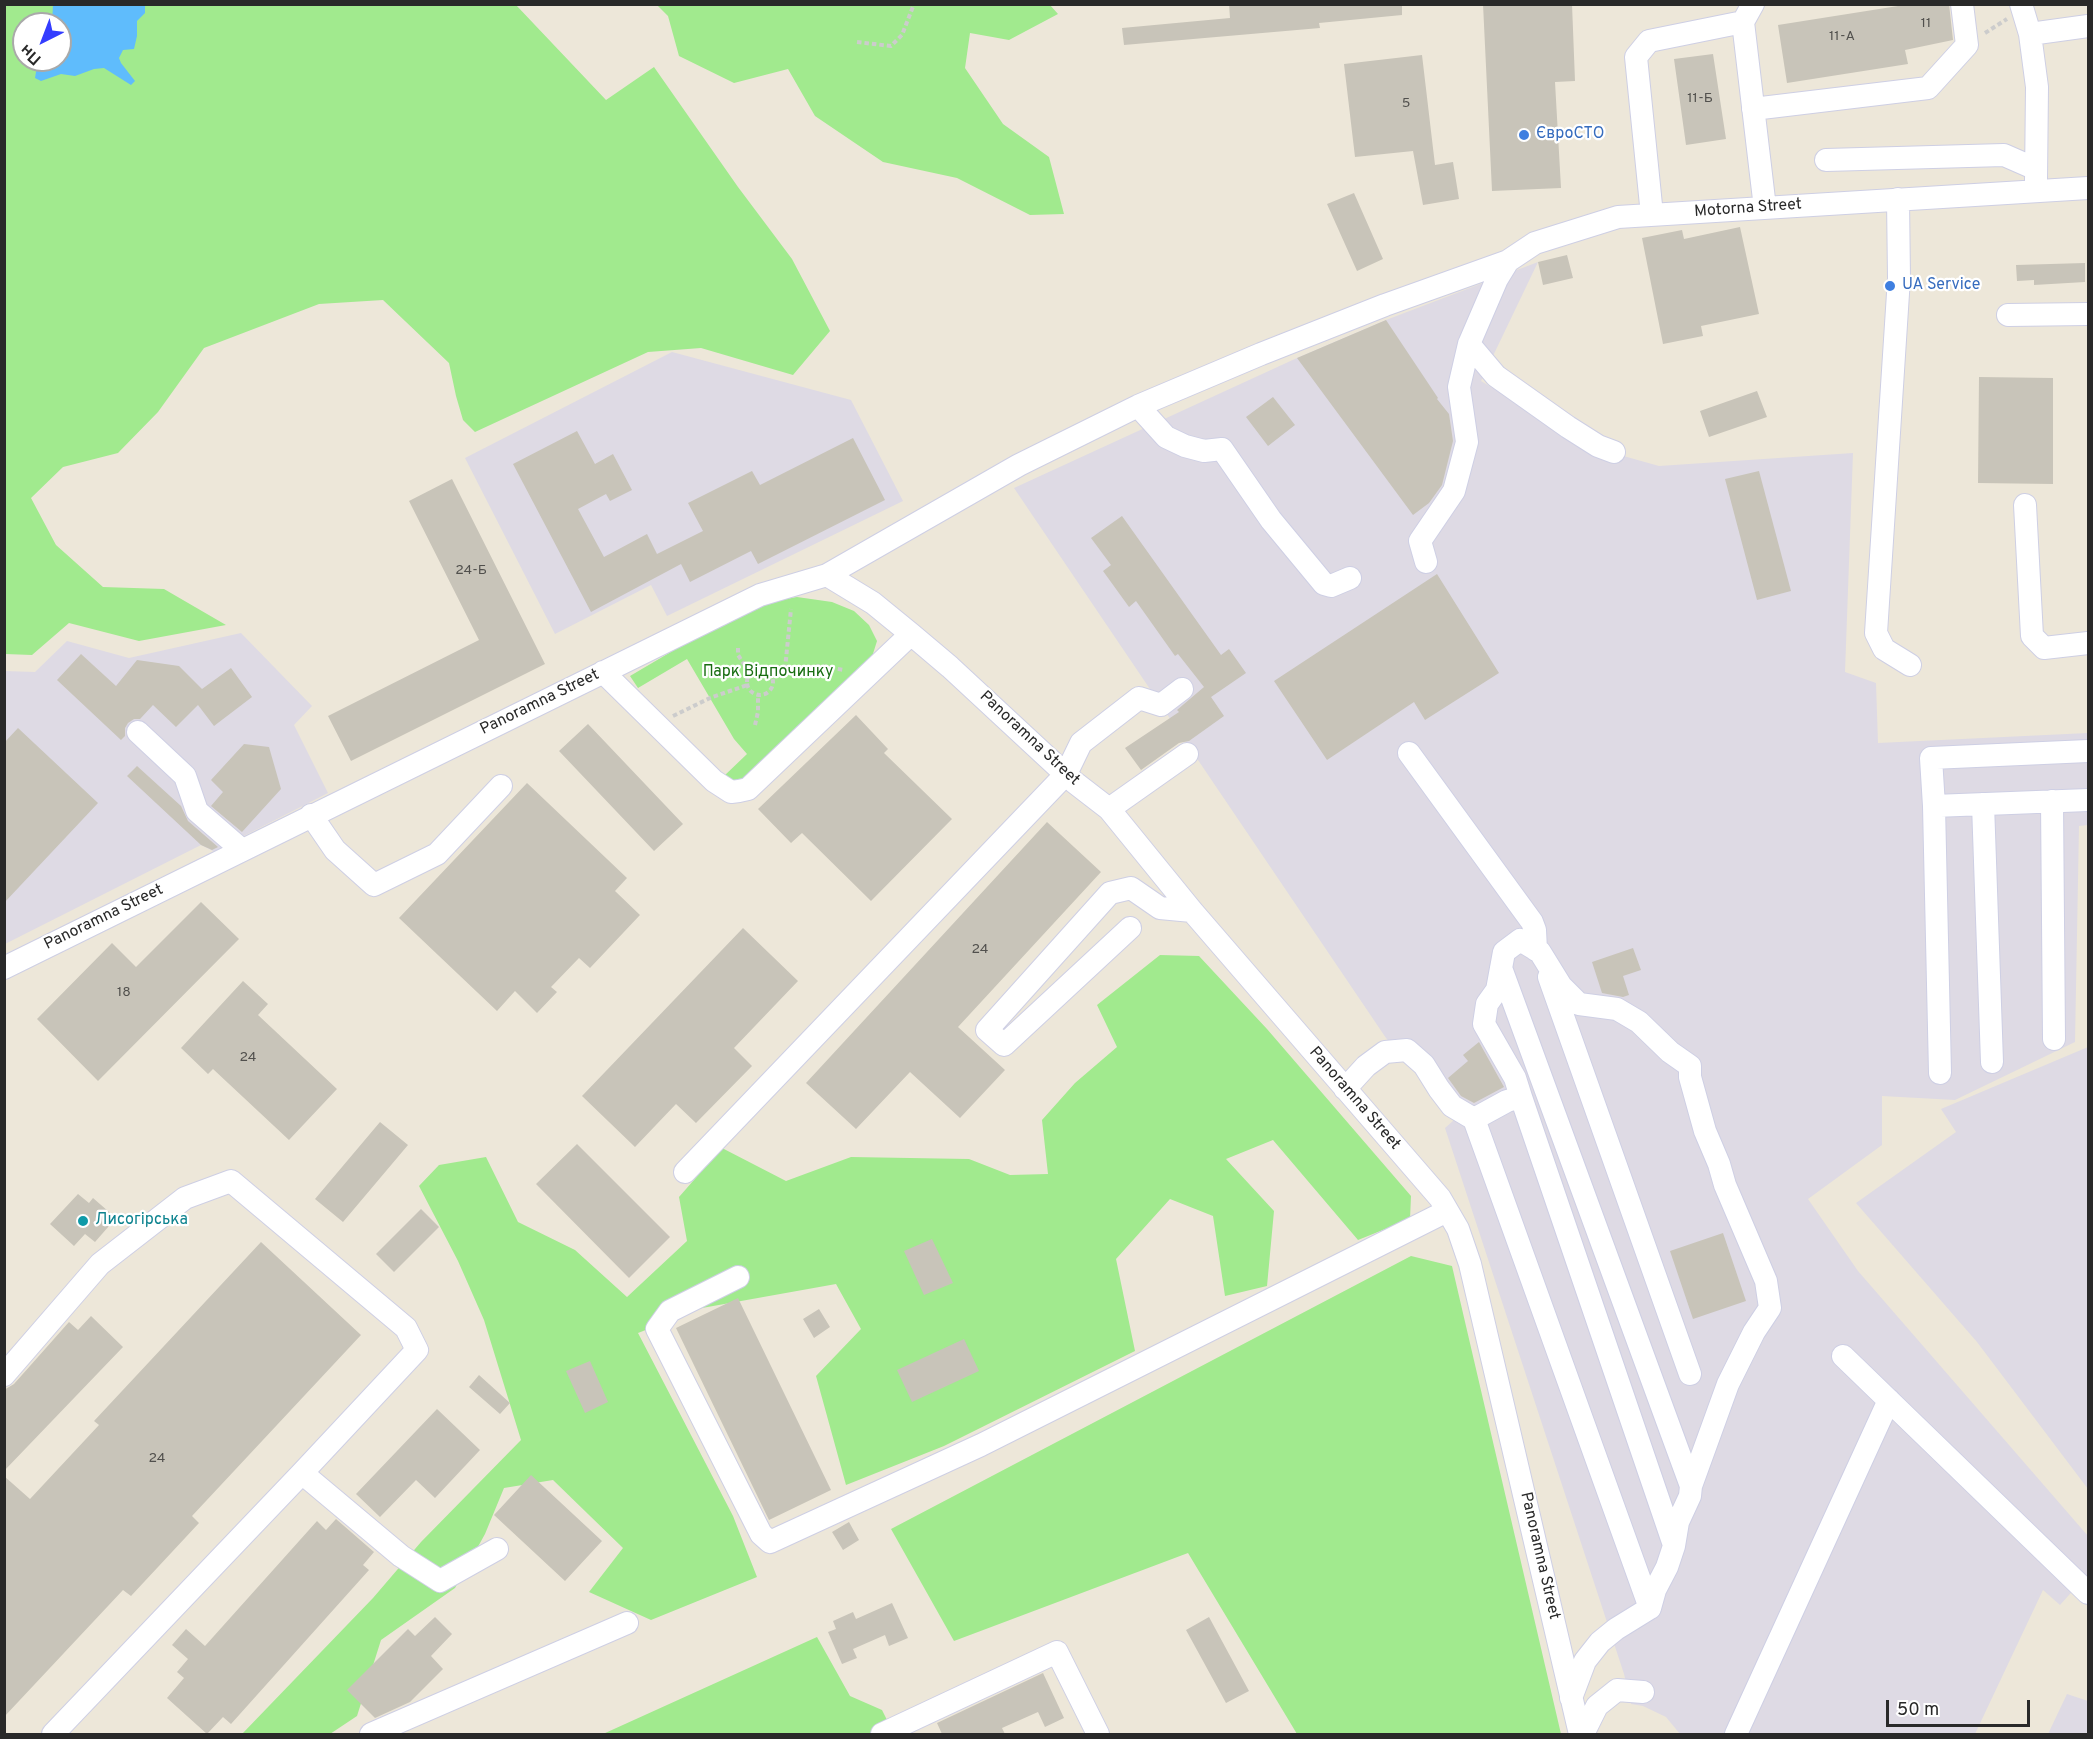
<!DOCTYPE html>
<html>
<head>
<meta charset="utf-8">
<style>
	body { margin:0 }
	#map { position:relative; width:2093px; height:1739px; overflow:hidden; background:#ede7d9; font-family:Overpass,sans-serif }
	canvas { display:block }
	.frame { position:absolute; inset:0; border:6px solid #292929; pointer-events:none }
	.north { position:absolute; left:12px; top:12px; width:60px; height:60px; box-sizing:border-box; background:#fff; border:2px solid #a9a9a9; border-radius:50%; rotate:222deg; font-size:16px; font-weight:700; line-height:24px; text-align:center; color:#292929 }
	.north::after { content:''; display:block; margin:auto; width:21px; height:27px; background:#343dff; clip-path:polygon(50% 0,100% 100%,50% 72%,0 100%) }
	.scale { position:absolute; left:1886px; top:1700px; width:144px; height:27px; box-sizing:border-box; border:3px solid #292929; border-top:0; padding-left:8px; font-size:18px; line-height:21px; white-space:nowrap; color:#292929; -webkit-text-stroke:4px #fff; paint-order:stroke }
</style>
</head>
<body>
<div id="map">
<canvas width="2093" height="1739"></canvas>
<div class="frame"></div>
<div class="north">Пн</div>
<div class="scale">50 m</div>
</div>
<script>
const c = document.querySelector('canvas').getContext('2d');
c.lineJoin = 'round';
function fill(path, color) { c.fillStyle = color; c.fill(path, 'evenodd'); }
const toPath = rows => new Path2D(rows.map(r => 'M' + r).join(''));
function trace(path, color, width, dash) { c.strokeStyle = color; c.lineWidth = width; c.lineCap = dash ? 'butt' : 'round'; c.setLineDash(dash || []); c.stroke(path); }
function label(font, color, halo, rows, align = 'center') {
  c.font = font + ' Overpass,sans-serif'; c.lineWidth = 4.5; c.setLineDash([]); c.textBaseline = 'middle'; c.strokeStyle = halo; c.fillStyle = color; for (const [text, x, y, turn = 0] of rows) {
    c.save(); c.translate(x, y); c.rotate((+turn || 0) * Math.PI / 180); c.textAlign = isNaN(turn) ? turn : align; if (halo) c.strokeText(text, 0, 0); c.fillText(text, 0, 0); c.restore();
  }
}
fill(toPath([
	[1538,262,1481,381,1588,446,1659,466,1853,453,1845,672,1876,683,1878,743,2088,733,2088,825,2079,826,2075,1042,1955,1100,1882,1096,1882,1145,1808,1199,1858,1271,2088,1536,2088,1574,2060,1605,2043,1590,1975,1734,1680,1734,1666,1717,1643,1706,1631,1704,1624,1674,1445,1128,1454,1120,1420,1072,1408,1062,1386,1038,1014,488,1297,358,1386,320],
	[672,352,851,400,903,501,667,616,651,585,555,634,465,458],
	[241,633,312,706,294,725,328,793,224,846,217,853,201,845,5,944,4,671,35,672,67,641,129,658],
	[2088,1047,2088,1489,1977,1342,1856,1203,1956,1132,1941,1109],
	[2067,1694,2088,1701,2088,1734,2048,1734]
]), '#dedae4');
fill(toPath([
	[4,5,516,5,606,100,654,67,738,187,792,259,830,331,793,375,701,348,648,352,475,432,463,420,456,396,449,363,383,300,319,304,204,348,158,412,118,453,63,467,31,498,56,545,103,587,164,589,226,625,139,641,69,623,32,655,5,654],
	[24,24,60,24,60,60,24,60],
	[657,5,1050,5,1058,14,1009,40,970,33,965,68,1003,124,1049,157,1064,214,1030,215,957,178,883,162,815,116,788,69,734,83,679,56,668,16],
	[797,597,832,602,854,611,869,625,877,641,871,660,751,777,731,782,724,776,747,754,734,739,687,659,638,688,630,676,681,646,773,601],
	[1160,955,1199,956,1267,1029,1411,1196,1410,1219,1358,1240,1273,1140,1226,1159,1274,1211,1267,1286,1225,1296,1213,1216,1170,1199,1116,1259,1135,1351,944,1446,846,1485,816,1376,861,1329,836,1284,702,1308,638,1333,733,1516,757,1577,651,1620,589,1592,623,1548,553,1480,504,1488,485,1534,455,1588,381,1640,357,1716,330,1734,242,1734,373,1598,421,1542,521,1440,484,1320,458,1261,419,1186,439,1165,486,1157,518,1222,575,1250,627,1297,687,1241,679,1197,722,1148,786,1181,851,1157,969,1159,1010,1175,1048,1174,1042,1120,1075,1083,1117,1047,1097,1005],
	[1411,1256,1452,1266,1561,1734,1297,1734,1188,1553,954,1641,891,1529],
	[817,1637,850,1696,882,1710,894,1734,603,1734]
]), '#a1ea8e');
fill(toPath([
	[53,5,145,5,145,13,137,21,137,36,134,49,123,50,119,58,121,63,135,81,131,85,104,68,94,69,75,76,61,74,41,81,35,78,38,60,60,60,60,24,52,24]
]), '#5fbcfc');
fill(toPath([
	[1229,4,1402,4,1402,15,1319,23,1320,28,1124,45,1122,28,1230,18],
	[1483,4,1572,4,1575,81,1555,82,1561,188,1492,191],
	[1898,4,1949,4,1953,40,1905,50,1908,64,1787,83,1778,25,1898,6],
	[1713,54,1726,139,1686,145,1674,59],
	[1422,55,1435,165,1453,162,1459,199,1423,205,1413,151,1355,157,1344,64],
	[1354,193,1383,259,1357,271,1327,204],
	[1740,227,1759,314,1701,326,1703,336,1663,344,1642,238,1682,230,1684,239],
	[1567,255,1573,278,1543,285,1538,262],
	[2085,263,2085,282,2034,285,2034,280,2017,281,2016,265],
	[1386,320,1438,398,1437,399,1449,414,1453,441,1442,485,1429,503,1413,515,1297,358],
	[1979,377,2053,378,2053,484,1978,483],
	[1757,391,1767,417,1709,437,1700,411],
	[1273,397,1295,425,1268,446,1246,417],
	[577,431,595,464,613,454,632,490,610,501,606,494,578,509,604,557,647,534,657,554,703,531,688,503,752,471,760,485,853,438,885,500,758,564,751,551,690,582,681,564,591,612,513,464],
	[1759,471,1791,591,1757,600,1725,479],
	[452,479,545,664,351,761,328,716,479,640,409,501],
	[1122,516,1221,655,1229,649,1246,673,1211,697,1224,716,1189,741,1179,743,1141,770,1125,748,1179,712,1177,710,1204,687,1178,654,1175,656,1136,601,1129,607,1103,571,1111,565,1091,538],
	[1437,574,1499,673,1425,720,1414,702,1327,760,1274,681],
	[81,654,116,686,137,660,179,666,202,689,231,668,252,697,214,726,198,705,176,727,153,705,140,719,134,719,128,723,125,728,125,736,121,740,57,680],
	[856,715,888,749,884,753,952,819,871,901,802,833,791,843,758,809],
	[588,724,683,824,654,851,559,751],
	[18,728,98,803,4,903,4,743],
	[244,744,269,747,281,789,242,832,211,806,223,792,211,780],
	[137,766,181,806,188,821,218,847,212,850,201,845,127,776],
	[527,783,627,878,615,891,640,915,590,968,579,958,551,987,557,992,537,1013,515,991,497,1011,399,918],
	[1047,822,1101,872,958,1027,1005,1070,960,1118,910,1072,856,1129,806,1083],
	[201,902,239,939,98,1081,37,1019,112,943,136,967],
	[743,928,798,981,734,1048,752,1066,696,1123,676,1104,635,1147,582,1096],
	[1633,948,1641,970,1623,976,1629,995,1623,997,1602,993,1592,962],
	[243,981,268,1004,258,1015,337,1089,289,1140,213,1069,208,1074,181,1048],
	[1479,1042,1504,1087,1474,1103,1461,1096,1448,1078,1468,1061,1463,1055],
	[380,1122,408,1145,343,1222,315,1199],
	[577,1144,670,1237,629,1278,536,1184],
	[78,1194,89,1203,93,1198,116,1218,95,1242,85,1234,74,1246,50,1224],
	[421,1209,439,1227,394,1272,376,1254],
	[1723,1233,1746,1301,1693,1319,1670,1251],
	[932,1239,953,1283,924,1295,904,1251],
	[261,1242,361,1335,192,1516,199,1523,131,1596,123,1590,4,1717,4,1476,30,1499,99,1425,94,1421],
	[738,1298,831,1490,769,1520,676,1328],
	[819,1309,830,1327,814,1338,803,1319],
	[91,1316,123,1347,4,1471,4,1390,14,1384,69,1322,78,1330],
	[964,1339,979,1371,912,1402,897,1370],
	[590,1361,608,1402,585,1413,566,1371],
	[479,1375,510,1403,500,1414,469,1387],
	[437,1409,480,1450,435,1498,416,1480,380,1517,356,1494],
	[531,1475,602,1541,565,1581,494,1515],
	[336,1519,374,1552,363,1565,369,1570,231,1724,223,1717,207,1734,167,1698,184,1678,177,1672,188,1659,172,1645,186,1629,205,1646,317,1521,326,1530],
	[849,1522,859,1540,843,1550,832,1532],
	[892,1603,908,1638,889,1646,885,1635,853,1649,857,1658,842,1664,828,1632,836,1629,833,1621,853,1612,856,1619],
	[435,1617,452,1634,431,1656,443,1669,410,1702,375,1718,347,1690,408,1629,415,1636],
	[1209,1617,1249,1691,1226,1703,1186,1630],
	[1043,1673,1064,1718,1045,1727,1038,1712,1002,1728,1005,1734,942,1734,937,1723]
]), '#c8c4b9');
const minor = toPath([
	[1753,4,1743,22,1765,208],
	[2021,4,2030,34,2037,87,2036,181],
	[2030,34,2088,26],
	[1753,109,1928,88,1967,45,1962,4],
	[1826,160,2004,155,2036,169],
	[1898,199,1899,278,1876,633,1884,649,1910,665],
	[1652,215,1636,57,1649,41,1743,22],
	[2008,315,2088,314],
	[1469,344,1496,376,1568,427,1598,446,1614,452],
	[1138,406,1166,437,1185,446,1204,451,1222,449,1271,520,1324,584,1331,586,1350,578],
	[2025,505,2032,636,2044,648,2088,643],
	[1426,562,1420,541,1454,491,1467,442,1459,387,1469,344,1497,279,1508,261,1535,243,1618,217,2088,188],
	[827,575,1019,465,1138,406,1261,354,1385,305,1508,261],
	[603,672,714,781,731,792,739,791,748,789,911,634],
	[138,732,185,776,197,811,242,850],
	[1409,753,1532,922,1535,930,1536,950],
	[2052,801,2054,1039],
	[1983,804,1992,1062],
	[1934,806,2088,800],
	[1109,809,1187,754],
	[311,815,335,850,374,885,437,854,501,786],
	[1130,928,1004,1045,987,1030,1110,893,1131,888,1160,908,1192,911],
	[4,968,760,595,827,575,873,603,911,634,950,667,1074,782,1109,809,1192,911,1440,1198,1458,1229,1470,1264,1580,1734],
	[1501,968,1691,1486],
	[1549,977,1690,1374],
	[1940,1073,1934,806,1931,758,2088,751],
	[1345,1089,1366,1066,1385,1052,1407,1050,1424,1065,1439,1089,1452,1106,1474,1119,1507,1101,1521,1097,1515,1078,1484,1024,1487,1004,1497,990,1504,952,1520,940,1540,952,1561,986,1579,1004,1617,1009,1639,1022,1670,1052,1690,1066,1690,1077,1705,1131,1719,1164,1725,1185,1766,1281,1770,1308,1754,1332,1728,1384,1691,1486,1690,1496,1678,1522,1674,1546,1667,1567,1655,1590,1650,1608,1616,1629,1600,1642,1585,1661,1571,1698],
	[1521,1097,1674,1545],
	[1474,1119,1650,1608],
	[685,1172,1066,774,1081,743,1139,698,1161,705,1182,689],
	[738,1277,670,1311,657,1329,761,1534,770,1542,981,1445,1447,1211],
	[1843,1356,2088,1593],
	[4,1375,100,1264,185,1198,231,1181,406,1328,417,1350,302,1473,53,1734],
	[302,1473,401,1556,440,1581,497,1549],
	[371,1734,627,1623],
	[882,1734,1057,1652,1098,1734],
	[1583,1734,1597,1706,1617,1690,1643,1692],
	[1736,1734,1889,1400]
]);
trace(minor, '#cecfe4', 24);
trace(toPath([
	[1985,33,2007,19],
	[857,42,891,46,902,35,914,4],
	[738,648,738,655,744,664,752,671],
	'747 682a13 13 0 1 1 26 0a13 13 0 1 1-26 0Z',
	[785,669,791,609],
	[772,675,785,669,822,666,844,670],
	[673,716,710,698,747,685],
	[755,725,758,712,758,695]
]), '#ccc', 4, [4.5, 3]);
trace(minor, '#fff', 22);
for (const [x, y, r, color] of [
	[1524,135,6,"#3f7fe0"],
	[1890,286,6,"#3f7fe0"],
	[83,1221,6,"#0f9aa8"]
]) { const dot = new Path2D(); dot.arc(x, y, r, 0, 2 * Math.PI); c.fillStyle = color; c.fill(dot); trace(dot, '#fff', 2); }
label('14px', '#51504d', null, [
	["11",1926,24],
	["11-А",1842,37],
	["11-Б",1700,99],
	["5",1406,104],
	["24-Б",471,571],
	["24",980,950],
	["18",124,993],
	["24",248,1058],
	["24",157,1459]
]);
label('16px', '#366cbe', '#fff', [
	["ЄвроСТО",1536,135],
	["UA Service",1902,286]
], 'left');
label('16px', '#292929', '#fff', [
	["Motorna Street",1748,209,-4],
	["Panoramna Street",540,703,-26],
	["Panoramna Street",1029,739,43],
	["Panoramna Street",104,918,-26],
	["Panoramna Street",1354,1099,49],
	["Panoramna Street",1539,1556,77]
]);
label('16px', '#186d11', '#fff', [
	["Парк Відпочинку",768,673]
]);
label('16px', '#0d838f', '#fff', [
	["Лисогірська",95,1221]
], 'left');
</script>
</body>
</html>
